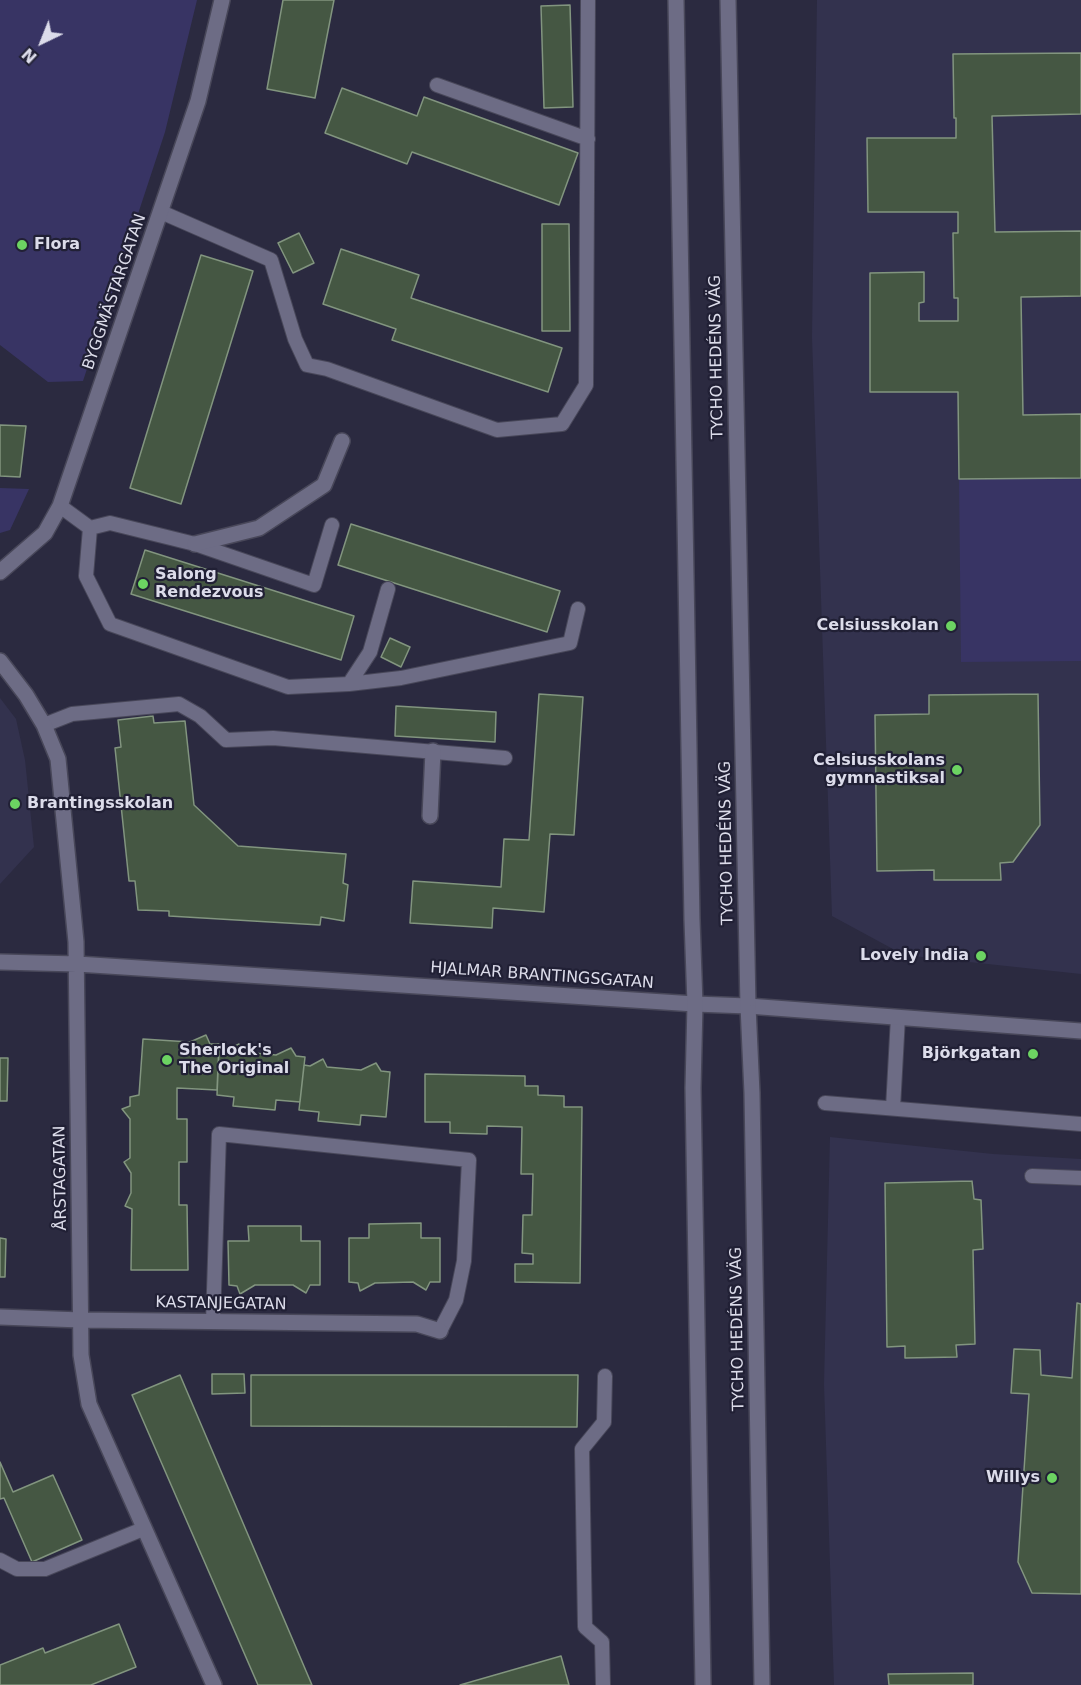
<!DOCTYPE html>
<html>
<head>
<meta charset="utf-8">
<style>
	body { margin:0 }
	#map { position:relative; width:1081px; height:1685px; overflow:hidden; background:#2b2a40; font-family:"DejaVu Sans",sans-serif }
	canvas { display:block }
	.north { position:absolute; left:12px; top:12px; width:60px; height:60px; -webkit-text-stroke:4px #212035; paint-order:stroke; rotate:223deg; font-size:16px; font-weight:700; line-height:24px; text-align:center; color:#dcdcea }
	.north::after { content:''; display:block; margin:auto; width:21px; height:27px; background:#dcdcea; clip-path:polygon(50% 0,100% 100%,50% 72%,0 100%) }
</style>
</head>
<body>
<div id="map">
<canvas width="1081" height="1685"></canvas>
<div class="north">N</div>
</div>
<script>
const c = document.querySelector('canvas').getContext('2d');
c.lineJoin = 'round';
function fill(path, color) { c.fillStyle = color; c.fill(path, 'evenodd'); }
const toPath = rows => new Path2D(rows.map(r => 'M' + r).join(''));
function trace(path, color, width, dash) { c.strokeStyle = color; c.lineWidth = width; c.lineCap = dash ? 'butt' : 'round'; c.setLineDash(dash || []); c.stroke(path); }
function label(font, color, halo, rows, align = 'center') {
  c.font = font + ' "DejaVu Sans",sans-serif'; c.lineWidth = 4.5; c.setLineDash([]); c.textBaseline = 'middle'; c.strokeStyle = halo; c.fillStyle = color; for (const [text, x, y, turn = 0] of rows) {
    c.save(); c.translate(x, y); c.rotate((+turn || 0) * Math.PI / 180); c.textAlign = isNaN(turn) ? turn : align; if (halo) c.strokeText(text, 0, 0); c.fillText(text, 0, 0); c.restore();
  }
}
fill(toPath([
	[817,0,1081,0,1081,974,904,955,832,916,812,337],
	[0,698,16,719,25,760,34,847,0,884],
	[830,1137,993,1154,1081,1159,1081,1685,834,1685,824,1384]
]), '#33324e');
fill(toPath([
	[0,0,197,0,165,132,83,381,48,382,0,345],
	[1081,478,1081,661,961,662,959,479],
	[0,488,29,489,10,530,0,533]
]), '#383464');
const building = toPath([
	[283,0,334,0,315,98,267,89,283,0],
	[570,5,573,107,544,108,541,6,570,5],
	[1081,53,1081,114,992,116,995,232,1081,231,1081,296,1021,297,1023,415,1081,414,1081,478,959,479,958,392,870,392,870,273,924,272,924,302,919,303,919,321,958,321,958,298,954,298,953,233,958,233,958,212,868,212,867,138,956,138,956,118,954,118,953,54,1081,53],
	[342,88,417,116,424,97,578,153,559,205,412,152,407,164,325,133,342,88],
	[542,224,569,224,570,331,542,331,542,224],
	[299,233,314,263,293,273,278,243,299,233],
	[341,249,419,275,411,298,562,348,548,392,392,340,396,329,323,304,341,249],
	[201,255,253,271,181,504,130,488,201,255],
	[0,425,26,426,20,477,0,476,0,425],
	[351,524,560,591,547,632,338,565,351,524],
	[145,550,354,616,341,660,131,594,145,550],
	[390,638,410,647,401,667,381,657,390,638],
	[539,694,583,697,574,835,550,834,544,912,493,908,492,928,410,923,413,881,501,887,504,839,529,840,539,694],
	[1038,694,1040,825,1013,862,1000,863,1001,880,934,880,934,870,877,871,875,715,929,714,929,695,1038,694],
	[396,706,496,712,495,742,395,736,396,706],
	[153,716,154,723,185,721,194,805,238,846,346,854,343,883,348,885,344,921,321,917,320,925,169,916,169,911,138,910,135,881,129,881,115,748,121,747,118,720,153,716],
	[206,1035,210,1044,219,1044,217,1090,177,1088,177,1119,187,1119,187,1162,179,1162,179,1205,187,1205,188,1270,131,1270,132,1209,125,1206,131,1193,131,1173,124,1162,130,1158,130,1119,122,1109,130,1106,130,1097,139,1095,143,1039,190,1042,206,1035],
	[239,1044,242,1052,276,1055,291,1048,296,1056,305,1057,300,1102,276,1100,275,1110,233,1106,234,1097,217,1095,219,1050,225,1051,239,1044],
	[0,1058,8,1058,7,1101,0,1101,0,1058],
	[323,1059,327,1067,361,1070,376,1063,381,1071,390,1072,386,1117,361,1115,360,1125,318,1121,319,1112,299,1110,304,1065,310,1066,323,1059],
	[425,1074,525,1076,525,1086,538,1086,538,1095,564,1096,564,1107,582,1107,580,1283,515,1282,515,1264,533,1264,533,1254,522,1253,523,1215,532,1215,533,1174,521,1174,522,1127,487,1126,487,1134,450,1133,450,1122,425,1122,425,1074],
	[972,1181,974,1199,981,1200,983,1249,973,1250,975,1344,956,1345,957,1357,905,1358,905,1346,887,1347,885,1183,972,1181],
	[421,1223,421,1238,440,1238,440,1282,430,1282,426,1290,413,1282,375,1283,360,1291,358,1283,349,1282,349,1238,369,1238,369,1224,421,1223],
	[248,1226,301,1226,301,1241,320,1241,320,1285,310,1285,306,1293,293,1285,255,1285,240,1294,237,1286,229,1285,228,1241,249,1241,248,1226],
	[0,1238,6,1239,5,1277,0,1277,0,1238],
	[1077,1303,1081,1304,1081,1594,1032,1593,1018,1562,1029,1394,1011,1393,1014,1349,1040,1350,1041,1375,1072,1378,1077,1303],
	[212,1374,244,1374,245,1393,212,1394,212,1374],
	[180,1375,312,1685,258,1685,132,1395,180,1375],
	[251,1375,578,1375,577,1427,251,1426,251,1375],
	[0,1462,13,1492,53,1475,82,1540,32,1562,4,1498,0,1499,0,1462],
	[119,1624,136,1667,91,1685,0,1685,0,1665,43,1648,45,1653,119,1624],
	[561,1656,569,1685,460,1685,561,1656],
	[973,1673,973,1685,889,1685,888,1674,973,1673]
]);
fill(building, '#455743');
trace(building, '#82957f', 1.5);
const service = toPath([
	[437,85,588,139],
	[161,212,271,260,295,339,307,365,327,369,497,430,562,424,586,385,588,0],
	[60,506,90,528,110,523,195,544,314,585,332,525],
	[90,528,86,576,110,624,288,687,349,684,370,652,388,589],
	[349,684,401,678,570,643,578,609],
	[44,725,72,714,179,704,200,716,226,740,273,738,505,758],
	[825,1103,1081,1124],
	[893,1108,898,1017],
	[1032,1176,1081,1178],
	[213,1322,219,1134,469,1160,464,1261,456,1300,440,1331],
	[0,1560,17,1569,45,1569,143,1529],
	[603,1685,602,1642,585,1627,582,1449,604,1422,605,1376]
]);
const minor = toPath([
	[195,544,259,528,324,485,342,441],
	[0,572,45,533,60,506,198,101,222,0],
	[0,661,26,695,44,725,58,759,76,942,81,1355,89,1404,214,1685],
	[430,816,433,751],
	[0,962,77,964,695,1004,748,1006,1081,1031],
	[0,1317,81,1320,417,1324,440,1331]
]);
const secondary = toPath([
	[676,0,692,920,695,1004,693,1088,703,1685],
	[728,0,748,1006,752,1093,762,1685]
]);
trace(service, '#484759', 16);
trace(minor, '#484759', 18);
trace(secondary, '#484759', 18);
trace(service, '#6d6c85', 14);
trace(minor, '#6d6c85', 15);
trace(secondary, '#6d6c85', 15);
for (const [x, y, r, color] of [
	[22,245,6,"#6cd362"],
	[143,584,6,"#6cd362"],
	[951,626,6,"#6cd362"],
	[957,770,6,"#6cd362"],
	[15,804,6,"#6cd362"],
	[981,956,6,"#6cd362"],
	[1033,1054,6,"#6cd362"],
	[167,1060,6,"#6cd362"],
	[1052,1478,6,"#6cd362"]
]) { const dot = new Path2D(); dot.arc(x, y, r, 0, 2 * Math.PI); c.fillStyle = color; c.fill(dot); trace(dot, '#212035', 2); }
label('bold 16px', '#dcdcea', '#212035', [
	["Flora",34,245,"left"],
	["Salong",155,575,"left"],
	["Rendezvous",155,593,"left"],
	["Celsiusskolan",939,626],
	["Celsiusskolans",945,761],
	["gymnastiksal",945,779],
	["Brantingsskolan",27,804,"left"],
	["Lovely India",969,956],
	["Sherlock's",179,1051,"left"],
	["The Original",179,1069,"left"],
	["Björkgatan",1021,1054],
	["Willys",1040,1478]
], 'right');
label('16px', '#dcdcea', '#212035', [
	["BYGGMÄSTARGATAN",115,292,-71],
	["TYCHO HEDÉNS VÄG",717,357,-91],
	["TYCHO HEDÉNS VÄG",727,843,-91],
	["HJALMAR BRANTINGSGATAN",542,976,4],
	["ÅRSTAGATAN",61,1178,-91],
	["KASTANJEGATAN",221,1304,1],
	["TYCHO HEDÉNS VÄG",738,1329,-91]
]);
</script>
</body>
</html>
